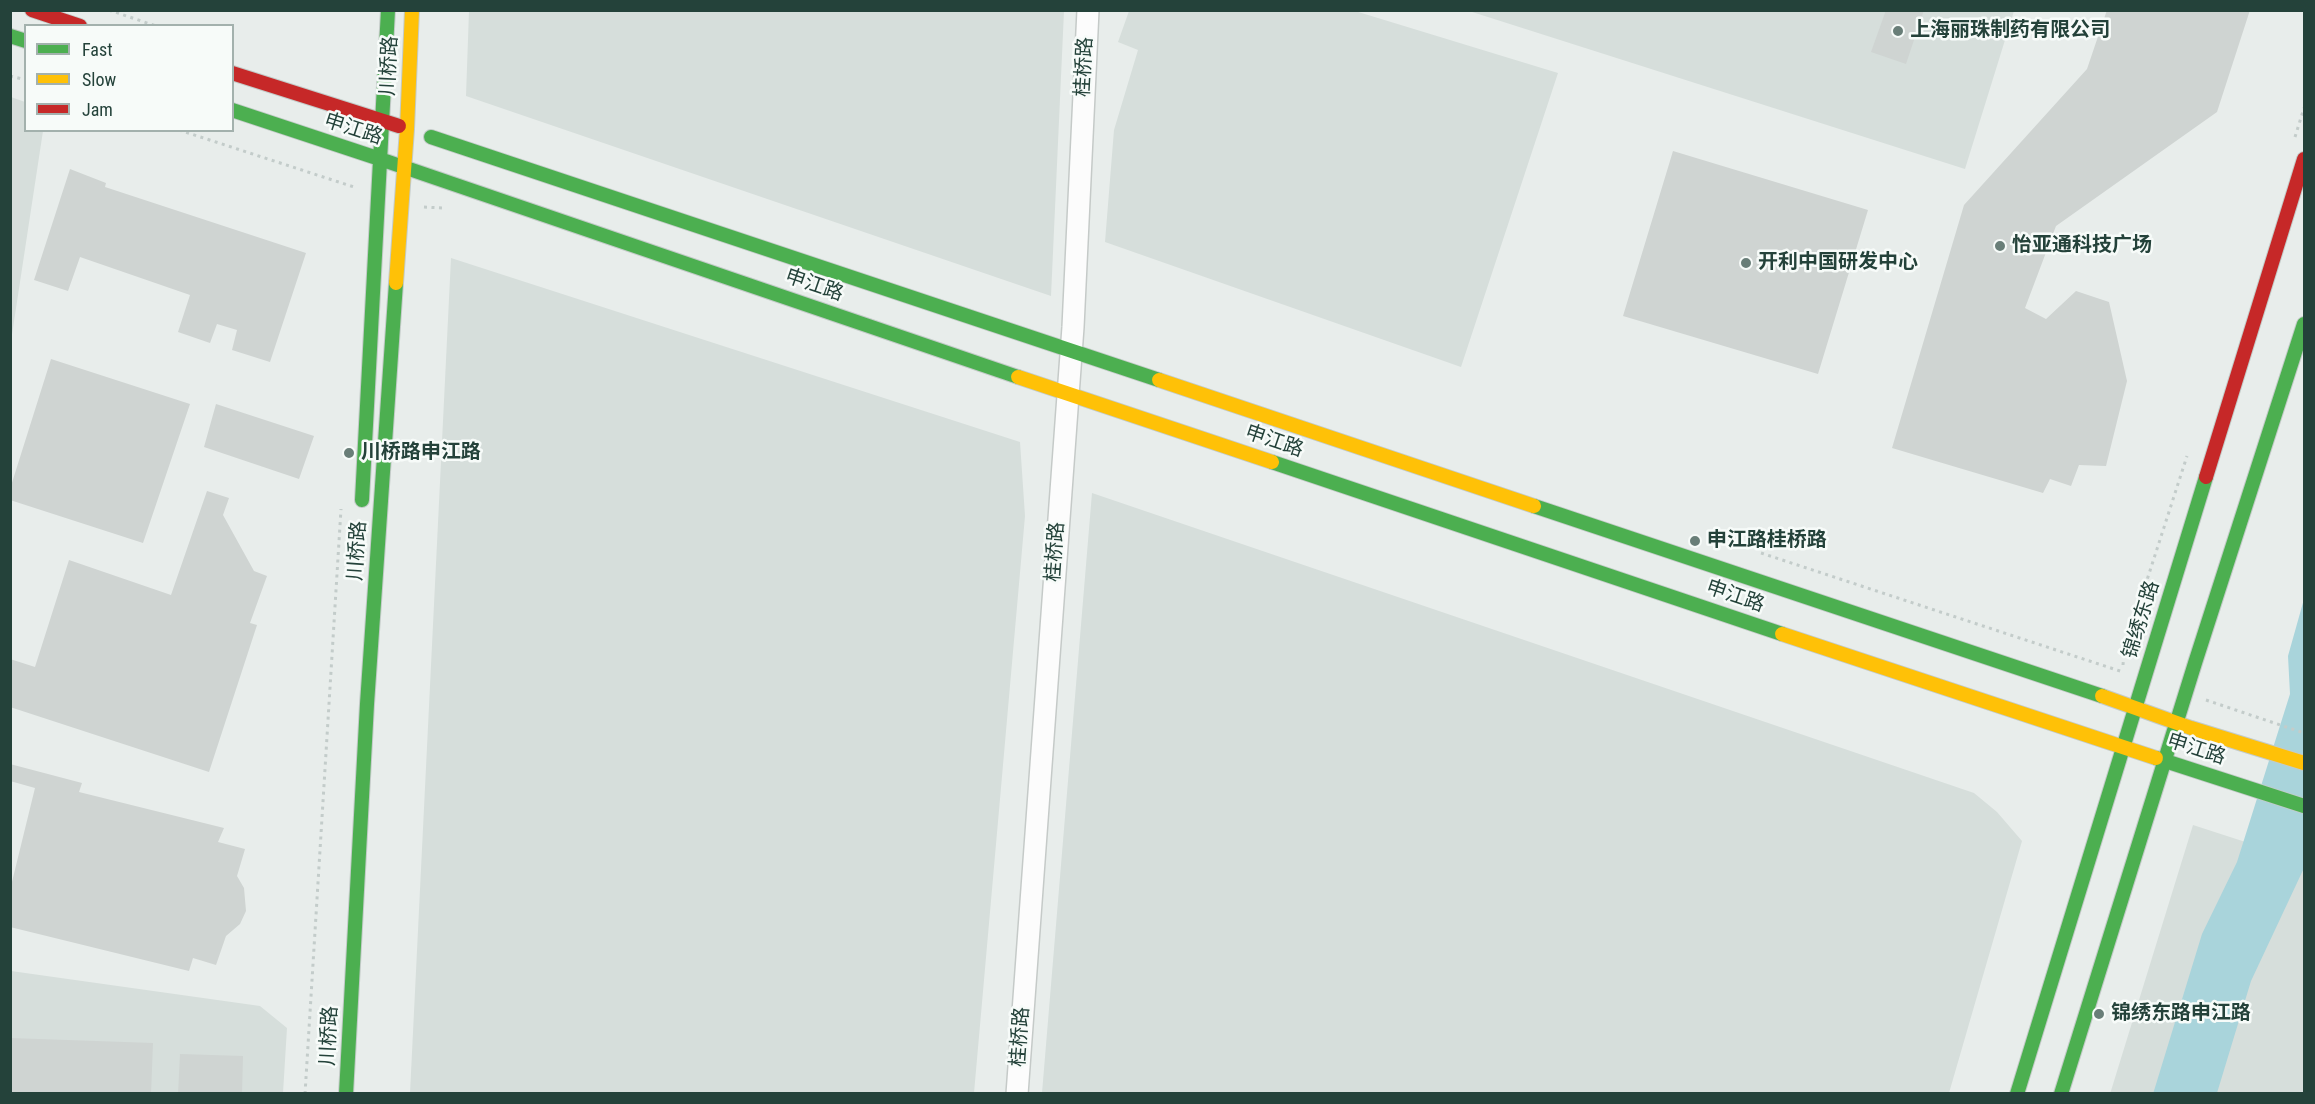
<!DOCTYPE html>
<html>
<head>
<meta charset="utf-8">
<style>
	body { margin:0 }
	#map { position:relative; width:2315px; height:1104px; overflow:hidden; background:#e8edeb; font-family:"Roboto Condensed",sans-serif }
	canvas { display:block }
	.frame { position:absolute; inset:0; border:12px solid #24423a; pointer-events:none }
	.legend { position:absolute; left:24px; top:24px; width:210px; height:108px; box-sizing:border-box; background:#f7fbf9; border:2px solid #a3b1ad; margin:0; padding:8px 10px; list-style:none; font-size:18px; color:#24423a }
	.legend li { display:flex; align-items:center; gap:12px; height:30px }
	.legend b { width:30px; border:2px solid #a3b1ad }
</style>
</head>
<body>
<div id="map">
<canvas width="2315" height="1104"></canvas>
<div class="frame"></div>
<ul class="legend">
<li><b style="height:8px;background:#4caf50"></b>Fast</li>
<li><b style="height:8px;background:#ffc107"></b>Slow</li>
<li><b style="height:8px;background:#c62828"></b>Jam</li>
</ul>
</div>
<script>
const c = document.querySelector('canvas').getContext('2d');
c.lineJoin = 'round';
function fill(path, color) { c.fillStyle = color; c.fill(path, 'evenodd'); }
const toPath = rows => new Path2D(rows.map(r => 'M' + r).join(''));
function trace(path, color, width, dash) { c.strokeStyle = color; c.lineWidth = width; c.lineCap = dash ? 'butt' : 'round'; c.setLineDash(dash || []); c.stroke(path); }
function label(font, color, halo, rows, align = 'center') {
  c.font = font + ' "Roboto Condensed","Noto Sans SC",sans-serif'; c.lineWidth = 5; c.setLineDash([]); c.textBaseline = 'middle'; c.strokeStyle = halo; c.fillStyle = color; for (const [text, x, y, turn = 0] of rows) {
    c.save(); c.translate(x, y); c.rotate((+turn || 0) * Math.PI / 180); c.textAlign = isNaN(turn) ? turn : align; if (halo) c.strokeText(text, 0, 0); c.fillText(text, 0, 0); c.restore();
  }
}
fill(toPath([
	[469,11,1064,11,1051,296,466,96],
	[1129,11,1355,11,1558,73,1461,367,1105,242,1114,130,1138,50,1118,42],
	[1469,11,2014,11,1965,169],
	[11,97,25,102,26,130,43,131,11,341],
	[451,258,1020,442,1025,516,974,1093,410,1093],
	[1092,493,1974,793,1997,812,2022,841,1949,1093,1042,1093],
	[2193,825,2304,861,2304,1093,2110,1094],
	[11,971,260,1006,287,1028,283,1093,11,1094]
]), '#d6dedb');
fill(toPath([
	[2304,599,2304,868,2251,981,2217,1093,2153,1094,2202,934,2237,862,2290,694,2288,656]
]), '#a9d4db');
fill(toPath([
	[1886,10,1924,10,1906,64,1871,52],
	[2107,10,2250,10,2217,112,2056,226,2025,308,2046,319,2076,291,2109,302,2127,381,2106,466,2079,465,2071,486,2050,479,2043,493,1892,448,1964,205,2087,69],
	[1673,151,1868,210,1818,374,1623,316],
	[70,169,106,183,105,187,306,253,270,362,232,350,237,330,217,324,210,343,178,332,190,295,80,257,68,291,34,280],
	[51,359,190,404,143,543,10,500,10,489],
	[216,404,314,436,299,479,204,447],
	[207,491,229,498,223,515,254,571,267,576,250,623,257,625,209,772,10,707,10,659,35,667,69,560,171,595],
	[10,764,82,783,79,792,224,828,218,842,245,849,237,876,244,888,246,911,240,924,226,936,216,965,193,958,189,971,10,927,10,890,35,788,10,781],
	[10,1038,153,1043,151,1094,10,1094],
	[180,1054,243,1056,242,1094,178,1094]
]), '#cfd4d2');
const street = toPath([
	[1017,1094,1073,327,1088,10]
]);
const fast = toPath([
	[10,36,26,41],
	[232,110,380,159],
	[431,137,1159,380],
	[380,159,1018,377],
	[1272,462,1782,634],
	[362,500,388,10],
	[1534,506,2102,696],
	[2156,758,2304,806],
	[346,1094,367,704,396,283],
	[2017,1094,2206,477],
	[2061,1094,2195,663,2304,324]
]);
const slow = toPath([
	[396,283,407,129,412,10],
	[1018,377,1272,462],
	[1159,380,1534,506],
	[1782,634,2156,758],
	[2102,696,2191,728,2304,763]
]);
const jam = toPath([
	[32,10,80,26],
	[232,73,399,126],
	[2206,477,2304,159]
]);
trace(street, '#c5cac8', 24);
trace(fast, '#c3cbc8', 16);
trace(slow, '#c3cbc8', 16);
trace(jam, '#c3cbc8', 16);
trace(toPath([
	[109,10,156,26],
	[10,76,26,80],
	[179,130,357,188],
	[2295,137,2304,108],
	[424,207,442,208],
	[1761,553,2123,672],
	[2123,665,2124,653,2127,642,2187,456],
	[2206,700,2304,733],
	[305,1094,341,509]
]), '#c3ccca', 3, [3, 4.5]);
trace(street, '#fcfcfc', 21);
trace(fast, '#4caf50', 14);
trace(slow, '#ffc107', 14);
trace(jam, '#c62828', 14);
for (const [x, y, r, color] of [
	[1898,31,6,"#697e78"],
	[2000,246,6,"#697e78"],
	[1746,263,6,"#697e78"],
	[349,453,6,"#697e78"],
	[1695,541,6,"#697e78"],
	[2099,1014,6,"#697e78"]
]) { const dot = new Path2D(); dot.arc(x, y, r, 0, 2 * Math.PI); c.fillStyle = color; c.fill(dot); trace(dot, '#f7fbf9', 2); }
label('bold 20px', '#24423a', '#f7fbf9', [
	["上海丽珠制药有限公司",1910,31],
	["怡亚通科技广场",2012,246],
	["开利中国研发中心",1758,263],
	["川桥路申江路",361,453],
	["申江路桂桥路",1707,541],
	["锦绣东路申江路",2111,1014]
], 'left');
label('20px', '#24423a', '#f7fbf9', [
	["川桥路",390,66,-87],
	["桂桥路",1085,67,-87],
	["申江路",353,130,18],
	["申江路",814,286,19],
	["申江路",1274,442,19],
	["川桥路",358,551,-86],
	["桂桥路",1056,552,-86],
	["申江路",1735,597,19],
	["锦绣东路",2142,620,-73],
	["申江路",2196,750,18],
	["川桥路",330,1036,-87],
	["桂桥路",1021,1037,-86]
]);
</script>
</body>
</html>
